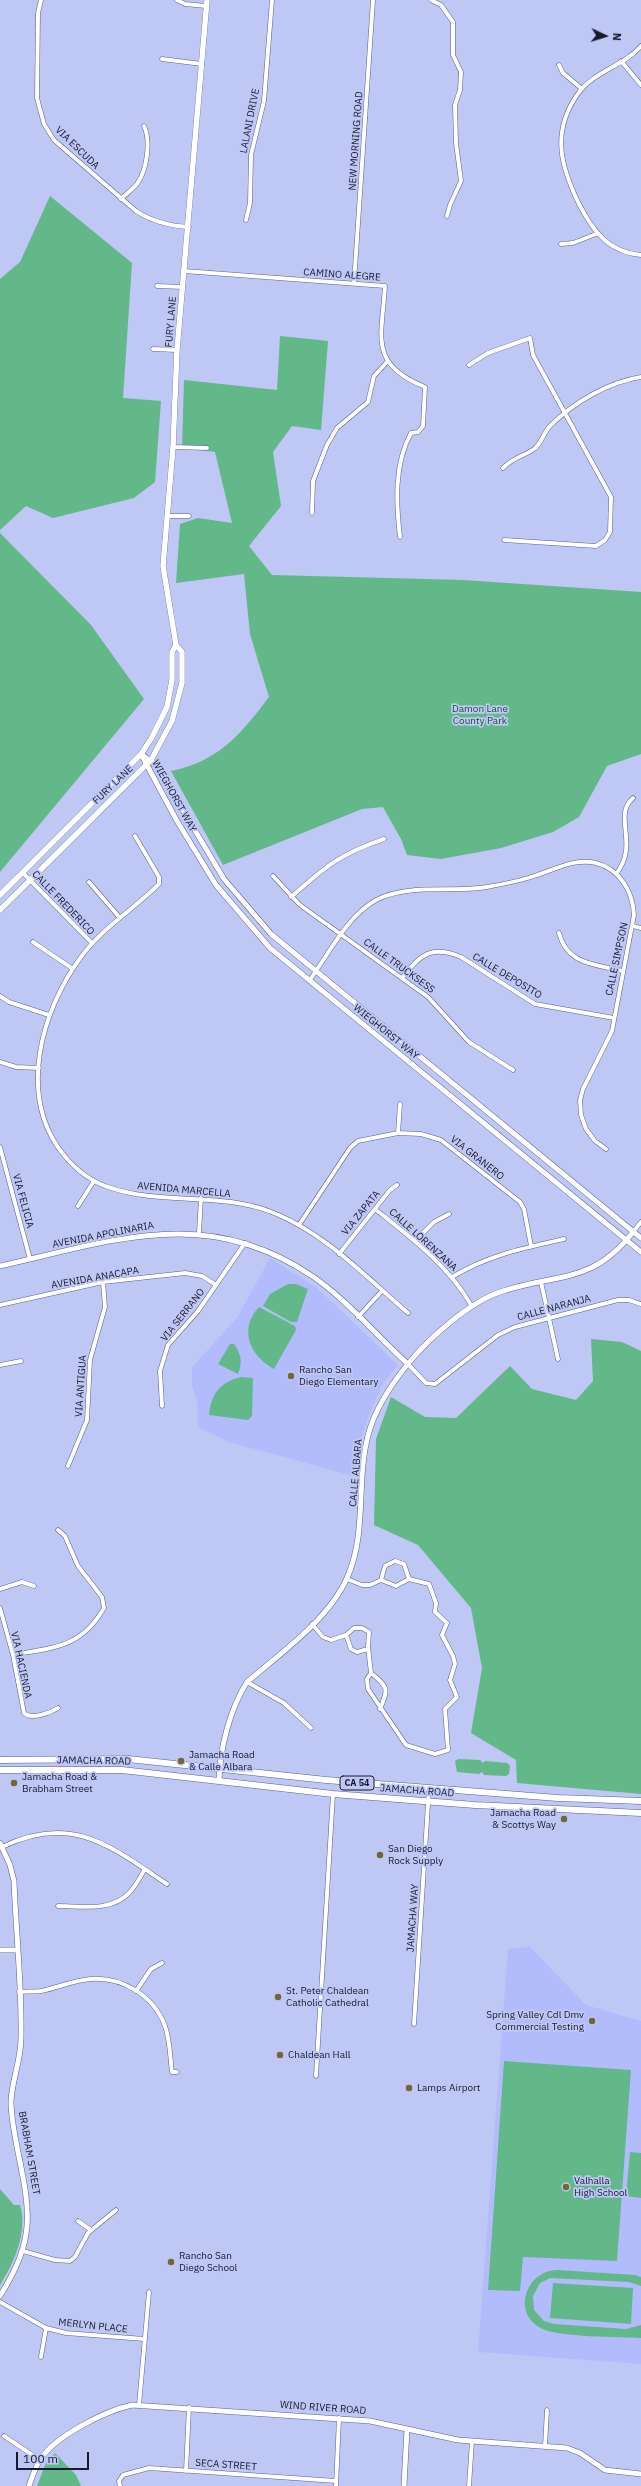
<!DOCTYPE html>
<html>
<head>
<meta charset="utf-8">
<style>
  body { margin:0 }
  #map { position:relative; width:641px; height:2486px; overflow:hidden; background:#bfc7f5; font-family:"IBM Plex Sans",sans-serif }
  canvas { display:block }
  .north { position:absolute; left:585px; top:16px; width:40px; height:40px; -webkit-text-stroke:3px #bfc7f5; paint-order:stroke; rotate:94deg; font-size:11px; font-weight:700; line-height:16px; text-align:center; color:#17192e }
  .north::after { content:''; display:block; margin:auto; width:14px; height:18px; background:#17192e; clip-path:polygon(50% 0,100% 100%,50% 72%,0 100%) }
  .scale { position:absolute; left:16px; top:2452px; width:73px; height:18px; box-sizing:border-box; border:2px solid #17192e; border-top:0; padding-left:5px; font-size:12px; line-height:14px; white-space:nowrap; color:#17192e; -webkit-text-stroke:3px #bfc7f5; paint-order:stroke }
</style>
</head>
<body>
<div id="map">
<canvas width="641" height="2486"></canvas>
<div class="north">N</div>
<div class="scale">100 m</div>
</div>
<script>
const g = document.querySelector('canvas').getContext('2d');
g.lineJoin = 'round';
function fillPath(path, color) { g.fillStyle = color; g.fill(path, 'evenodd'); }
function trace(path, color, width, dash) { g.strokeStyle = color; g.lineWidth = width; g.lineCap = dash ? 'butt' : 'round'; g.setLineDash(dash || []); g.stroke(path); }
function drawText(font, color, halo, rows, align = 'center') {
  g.font = font + ' "IBM Plex Sans",sans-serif'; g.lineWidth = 3.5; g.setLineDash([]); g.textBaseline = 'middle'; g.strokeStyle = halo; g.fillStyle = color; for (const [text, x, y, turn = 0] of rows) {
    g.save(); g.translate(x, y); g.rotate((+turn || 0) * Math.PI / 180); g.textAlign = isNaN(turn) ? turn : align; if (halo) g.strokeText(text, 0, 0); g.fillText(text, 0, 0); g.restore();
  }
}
const built = new Path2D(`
  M270 1258 316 1287 398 1365 382 1385 368 1417 360 1443 357 1477 229 1442 198 1427 197 1401 192 1385V1367L237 1318Z
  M530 1947 586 2005 641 2021V2364L478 2352 508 1949Z`);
const green = new Path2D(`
  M50 196 132 263 123 398 161 401 155 482 134 498 53 518 26 506 0 530V279L20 262Z
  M280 336 328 341 321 430 292 426 273 452 281 506 249 546 272 575 463 580 641 592V754L607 766 579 817 553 832 501 848 441 859 407 855 401 839 383 807 362 809 223 865 171 771C219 761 241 734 269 697L250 634 244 574 176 583 180 524 198 518 232 523 215 452 182 448 184 380 277 390Z
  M0 533 91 625 144 699 0 872Z
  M288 1284H296L308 1289 297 1322H291L263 1306 270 1294Z
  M259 1307 295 1326 296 1330 274 1369C250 1356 238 1329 259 1307Z
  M591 1339 622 1342 641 1351V1794L517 1783 516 1760 471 1733 482 1668 471 1608 418 1545 374 1525 376 1439 391 1397 425 1417 456 1418 510 1366 532 1389 576 1400 593 1381Z
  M230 1344H234C241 1354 243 1362 238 1374L218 1364Z
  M241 1377 253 1378 252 1416 248 1420 209 1415C211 1394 220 1382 241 1377Z
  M458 1759 480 1760 483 1763 485 1761 507 1763 510 1766 509 1774 506 1776 484 1775 482 1772 479 1774 457 1772 455 1761Z
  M504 2061 631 2070 617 2261 523 2257 520 2291 488 2290Z
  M630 2152 641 2153V2198L626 2196Z
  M0 2189 14 2205H20C28 2232 14 2263 0 2285Z
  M558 2270 635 2275 641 2277V2286L629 2282 550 2278 540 2283 533 2296 534 2310 544 2321 554 2324 626 2329 641 2325V2338C619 2337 560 2337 543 2329 511 2315 525 2270 558 2270Z
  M553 2283 633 2288 631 2324 550 2318Z
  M55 2453 76 2475 81 2486H37L45 2465Z`);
const minor = new Path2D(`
  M41 0 38 13 37 98 44 124 54 140 136 211C153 222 169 226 189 227
  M177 0 185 4 206 6
  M431 0 441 5 453 22V55L461 72 460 90 455 105 456 143 461 181 450 205 447 216
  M641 46C623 67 593 71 577 95 551 133 561 167 579 204 593 231 608 252 641 255
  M162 59 202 64
  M621 61 641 85
  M559 65 563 73 582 89
  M121 199C126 194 133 189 137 184 147 170 151 141 144 126
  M246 220 250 203 251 155 264 101 272 0
  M561 244 573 243 596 234
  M184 271 385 286C382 337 368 364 425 387L423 426 418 432 411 433C394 464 396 503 400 537
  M354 283 373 0
  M157 286 183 287
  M153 349 177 350
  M469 365 488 353 530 338 533 355 611 497 610 532 605 540 596 546 504 540
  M173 447 207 448
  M503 468C515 456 523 457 534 449 541 444 544 432 550 426 573 403 608 382 641 377
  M312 513 313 481 327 445 337 428 368 402 374 376 387 362
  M168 516H189
  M135 836 159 877V884C134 909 102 928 81 957 41 1011 17 1096 63 1154 75 1169 90 1181 108 1187 162 1206 220 1191 274 1213 326 1234 366 1277 408 1313
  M23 873 92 943
  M616 874C640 844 612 816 633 798
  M273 876 300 905 428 997 469 1042 513 1070
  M89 882 120 918
  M291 897C326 866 340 854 384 839
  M633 926 641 928
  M559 933C567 965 595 964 622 971
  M33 942 73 969
  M403 977C420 954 432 945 461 957L535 1004 614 1018
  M309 981C329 954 346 917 376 900 408 883 452 893 487 887 504 884 521 881 537 875 556 869 575 858 596 863 620 869 633 892 634 915L612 1031 583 1089 580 1100 581 1115 586 1129 595 1141 606 1149
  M0 996 9 1002 49 1015
  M0 1062 16 1067 39 1068
  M398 1133 400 1104
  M0 1147 30 1259
  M78 1206 94 1181
  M375 1209C410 1237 448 1265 471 1305
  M299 1225 350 1148 358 1141 398 1133 421 1134 441 1140 520 1202 524 1209 531 1246
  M633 1232 641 1222
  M199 1233 201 1198
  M415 1241 434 1222 449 1214
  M339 1254 390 1190 397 1185
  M452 1277C488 1255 524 1248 564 1239
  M541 1282 558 1359
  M0 1305 103 1282 185 1273 202 1276 216 1285
  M358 1317 382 1291
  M408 1364 426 1383 435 1384 498 1335 515 1327 618 1300H629L641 1304
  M0 1365 21 1361
  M162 1406 160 1371 168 1345 198 1311 245 1243
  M68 1466 87 1420 90 1360 105 1307 103 1282
  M381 1580 385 1566 395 1561 404 1564 409 1579
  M0 1589 22 1582 34 1586
  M0 1608 13 1655 24 1713C31 1720 50 1713 58 1708
  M312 1624 323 1637 331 1640 346 1635 354 1628H362L369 1632 368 1647 371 1673 367 1679 368 1689 406 1745 435 1754 448 1750 445 1709 457 1697 450 1680 455 1664 453 1656 442 1635 447 1623 435 1612 436 1603 429 1584 409 1579 396 1586 381 1580 370 1585H362L347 1579
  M346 1635 351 1649 357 1652 368 1649
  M13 1655C54 1647 81 1648 104 1608L102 1597 78 1566 65 1536 58 1530
  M371 1673C388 1687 389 1688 380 1709
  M247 1682 284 1703 311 1728
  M2 1847C72 1813 110 1846 167 1884
  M58 1906C81 1906 111 1912 129 1893 136 1886 140 1877 145 1869
  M136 1991 151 1969 162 1963
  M19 1992C26 1991 34 1992 41 1991 57 1988 74 1980 91 1979 123 1977 154 1996 165 2026 170 2040 170 2057 172 2072H177
  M414 2024 429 1788
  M316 2076 333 1794
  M78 2221 91 2230
  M23 2251 55 2260 70 2261 75 2257 88 2233 116 2210
  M0 2302 46 2328 66 2333 144 2339
  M41 2357 46 2328
  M139 2405 149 2292
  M4 2436 40 2460
  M545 2446 547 2410
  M186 2471 189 2407
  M120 2486 119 2481 123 2475 149 2468 336 2481
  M336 2486 339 2418
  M469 2486 472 2441`);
const tertiary = new Path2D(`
  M141 754 177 821 216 885 270 948 641 1252
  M141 754 156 765 224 879 271 934 641 1238
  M0 1266C113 1241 206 1204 312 1276 345 1298 377 1336 408 1364
  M219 1780C220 1748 230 1709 247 1682 281 1653 329 1619 347 1578 368 1531 355 1480 369 1432 376 1407 391 1385 407 1365 428 1339 470 1301 503 1291 559 1273 593 1284 633 1232
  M0 1843 10 1865 14 1881C16 1933 22 1986 21 2038 21 2060 12 2080 11 2101 11 2118 15 2136 18 2152 31 2215 35 2239 0 2296
  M0 1950H17
  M29 2486C32 2477 35 2468 40 2460 55 2436 105 2411 132 2405L370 2421 458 2440 567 2448 580 2453 605 2470 641 2474
  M404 2486 407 2429`);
const secondary = new Path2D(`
  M0 895 141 754 151 739 167 707 172 680V652L176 645
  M0 910 151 760 172 721 182 683V652L176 645 163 566 173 447 177 350 207 0`);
const primary = new Path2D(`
  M0 1760 128 1759 326 1780 558 1798 641 1801
  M0 1770H122L333 1794 475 1805 641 1813`);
const markers = [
  [291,1376,4,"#716734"],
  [181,1761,4,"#716734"],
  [14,1783,4,"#716734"],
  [564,1819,4,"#716734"],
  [380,1855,4,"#716734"],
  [278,1997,4,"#716734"],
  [592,2021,4,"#716734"],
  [280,2055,4,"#716734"],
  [409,2088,4,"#716734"],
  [566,2187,4,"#716734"],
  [171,2262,4,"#716734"]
];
const shields = [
  [357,1783,34]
];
const shieldNames = [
  ["CA 54",357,1783]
];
const streetNames = [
  ["LALANI DRIVE",250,121,-79],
  ["NEW MORNING ROAD",356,141,-86],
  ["VIA ESCUDA",77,148,44],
  ["CAMINO ALEGRE",342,275,4],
  ["FURY LANE",171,322,-85],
  ["FURY LANE",113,785,-44],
  ["WIEGHORST WAY",174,796,61],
  ["CALLE FREDERICO",63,903,46],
  ["CALLE SIMPSON",617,959,-78],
  ["CALLE TRUCKSESS",399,966,36],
  ["CALLE DEPOSITO",507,976,31],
  ["WIEGHORST WAY",386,1032,39],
  ["VIA GRANERO",477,1158,38],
  ["AVENIDA MARCELLA",184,1190,5],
  ["VIA FELICIA",23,1201,75],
  ["VIA ZAPATA",361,1213,-51],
  ["AVENIDA APOLINARIA",103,1235,-11],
  ["CALLE LORENZANA",423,1240,42],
  ["AVENIDA ANACAPA",95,1278,-10],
  ["CALLE NARANJA",554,1308,-15],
  ["VIA SERRANO",183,1315,-52],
  ["VIA ANTIGUA",81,1386,-86],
  ["CALLE ALBARA",356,1473,-85],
  ["VIA HACIENDA",21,1665,78],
  ["JAMACHA ROAD",94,1761,1],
  ["JAMACHA ROAD",417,1791,4],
  ["JAMACHA WAY",413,1918,-86],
  ["BRABHAM STREET",29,2153,80],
  ["MERLYN PLACE",93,2326,6],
  ["WIND RIVER ROAD",323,2408,4],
  ["SECA STREET",226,2465,4]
];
const parkNames = [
  ["Damon Lane",480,709],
  ["County Park",480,721]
];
const poiNames = [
  ["Rancho San",299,1370],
  ["Diego Elementary",299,1382],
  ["Jamacha Road",189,1755],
  ["& Calle Albara",189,1767],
  ["Jamacha Road &",22,1777],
  ["Brabham Street",22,1789],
  ["Jamacha Road",556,1813,"right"],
  ["& Scottys Way",556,1825,"right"],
  ["San Diego",388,1849],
  ["Rock Supply",388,1861],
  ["St. Peter Chaldean",286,1991],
  ["Catholic Cathedral",286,2003],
  ["Spring Valley Cdl Dmv",584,2015,"right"],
  ["Commercial Testing",584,2027,"right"],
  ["Chaldean Hall",288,2055],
  ["Lamps Airport",417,2088],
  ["Valhalla",574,2181],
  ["High School",574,2193],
  ["Rancho San",179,2256],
  ["Diego School",179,2268]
];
fillPath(built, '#b2bcfc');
fillPath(green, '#62b889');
trace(minor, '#595f92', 5);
trace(tertiary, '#595f92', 6);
trace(secondary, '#595f92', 6);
trace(primary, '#595f92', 7);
trace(minor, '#fff', 4);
trace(tertiary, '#fff', 5);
trace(secondary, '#fff', 5.5);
trace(primary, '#fff', 6);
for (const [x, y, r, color] of markers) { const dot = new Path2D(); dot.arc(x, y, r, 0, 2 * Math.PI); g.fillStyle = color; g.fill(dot); trace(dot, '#bfc7f5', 1.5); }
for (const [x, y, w] of shields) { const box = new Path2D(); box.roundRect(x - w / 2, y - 7, w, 14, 3); g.fillStyle = '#bfc7f5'; g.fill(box); trace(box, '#17192e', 1); }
drawText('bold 9px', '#17192e', null, shieldNames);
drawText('10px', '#17192e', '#bfc7f5', streetNames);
drawText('10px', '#184f33', '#bfc7f5', parkNames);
drawText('10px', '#17192e', '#bfc7f5', poiNames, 'left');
</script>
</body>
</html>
